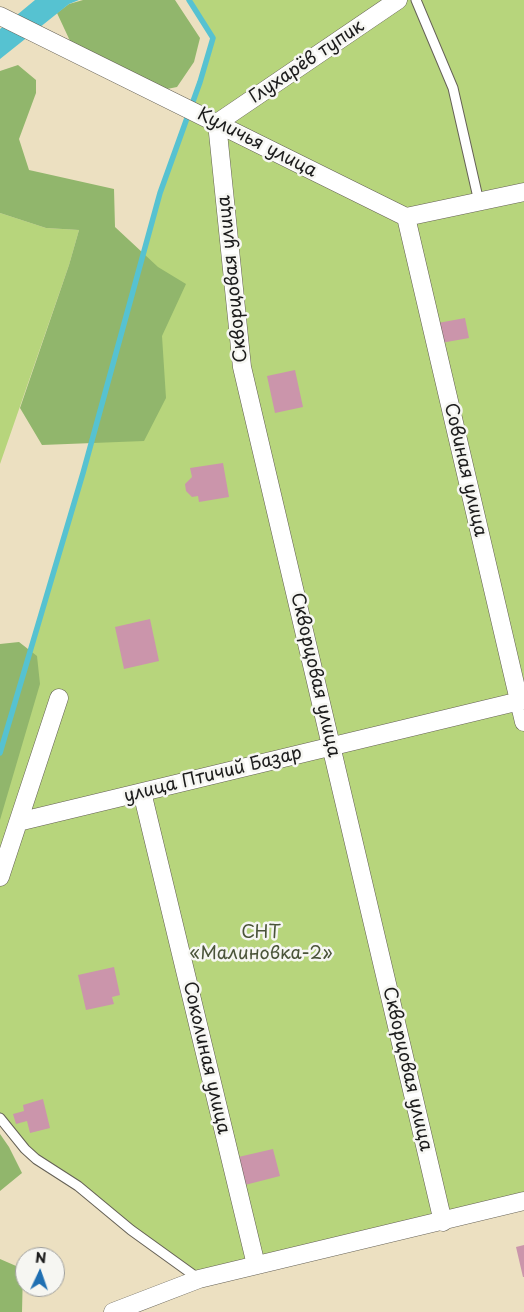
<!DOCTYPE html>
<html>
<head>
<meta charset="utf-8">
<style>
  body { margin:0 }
  #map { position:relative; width:524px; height:1312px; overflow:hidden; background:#ece0c1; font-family:"Playpen Sans",sans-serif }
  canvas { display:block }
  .north { position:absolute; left:15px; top:1247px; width:50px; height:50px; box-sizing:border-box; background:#f6f6f2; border:1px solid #9f9f9c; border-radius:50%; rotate:3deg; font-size:14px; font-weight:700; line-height:20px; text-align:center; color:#1c1c1c }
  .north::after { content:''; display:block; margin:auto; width:18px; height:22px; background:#1f6fb2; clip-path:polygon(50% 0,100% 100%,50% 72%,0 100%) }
</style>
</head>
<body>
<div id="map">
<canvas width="524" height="1312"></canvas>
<div class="north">N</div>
</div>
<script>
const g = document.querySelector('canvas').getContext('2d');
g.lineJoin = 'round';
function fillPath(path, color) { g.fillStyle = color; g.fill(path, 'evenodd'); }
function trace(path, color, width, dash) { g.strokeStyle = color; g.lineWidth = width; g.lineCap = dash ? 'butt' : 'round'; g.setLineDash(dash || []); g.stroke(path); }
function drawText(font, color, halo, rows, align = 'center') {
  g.font = font + ' "Playpen Sans",sans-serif'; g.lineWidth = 5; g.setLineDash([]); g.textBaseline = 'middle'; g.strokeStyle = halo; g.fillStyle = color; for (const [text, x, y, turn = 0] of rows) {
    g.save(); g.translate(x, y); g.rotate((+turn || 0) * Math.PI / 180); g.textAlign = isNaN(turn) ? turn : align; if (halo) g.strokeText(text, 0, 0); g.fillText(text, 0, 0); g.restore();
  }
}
const green = new Path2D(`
  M189 0H524V1201L199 1279 36 1159 0 1118V753L83 473 160 193 200 82 213 38Z
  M0 213 46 228 79 230 69 265 0 464Z`);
const forest = new Path2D(`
  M83 0H175L200 38 194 62 177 87 167 89 71 43 57 13 69 4Z
  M18 65 36 80V93L19 139 29 170 114 189 115 227 158 267 186 284 162 336 166 398 144 441 42 445 20 408 69 265 79 230 46 228 0 213V71Z
  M19 642 37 656 40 684 0 820V644Z
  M0 1134 9 1147 22 1173 0 1191Z
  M0 1259 23 1269 22 1312H0Z`);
const water = new Path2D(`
  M35 0H79L69 4 0 59V29Z`);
const stream = new Path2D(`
  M0 753 83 473 160 193 200 82 213 38 189 0`);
const building = new Path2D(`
  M465 318 469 338 441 343 438 323Z
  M295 370 303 407 275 413 267 376Z
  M223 463 229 497 199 502 198 496 192 497 186 491 185 484 192 477 190 468Z
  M150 619 159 661 124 669 115 627Z
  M114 967 120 995 112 997 114 1004 86 1010 78 975Z
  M43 1099 50 1128 30 1133 27 1121 16 1124 13 1114 24 1111 23 1105Z
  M273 1149 280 1176 241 1186 234 1158Z
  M524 1245V1277H523L516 1247Z`);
const lane = new Path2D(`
  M416 0 453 88 479 202
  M0 1118 25 1149 36 1159 78 1186 131 1230 199 1279`);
const street = new Path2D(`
  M0 16 406 217 524 192
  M217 123 242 367 443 1222
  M217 123 398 0
  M406 217 524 722
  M142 792 256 1265
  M18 822 524 700
  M0 877 59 698
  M113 1312 199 1279 524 1201`);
const streetNames = [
  ["Глухарёв тупик",307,62,-34],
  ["Куличья улица",257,143,27],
  ["Скворцовая улица",233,279,-96],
  ["Совиная улица",465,470,77],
  ["Скворцовая улица",315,675,77],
  ["улица Птичий Базар",213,775,-14],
  ["Соколиная улица",206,1058,77],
  ["Скворцовая улица",407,1069,77]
];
const parkNames = [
  ["СНТ",261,933],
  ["«Малиновка-2»",261,954]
];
fillPath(green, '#b7d57c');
fillPath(forest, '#91b66c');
fillPath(water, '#56c2d1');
trace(stream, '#56c2d1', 5.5);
fillPath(building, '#cb95ab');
trace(lane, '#656156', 11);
trace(street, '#656156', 19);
trace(lane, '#fff', 9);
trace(street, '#fff', 18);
drawText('18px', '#1c1c1c', '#f6f6f2', streetNames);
drawText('18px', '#4a5439', '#f6f6f2', parkNames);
</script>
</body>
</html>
